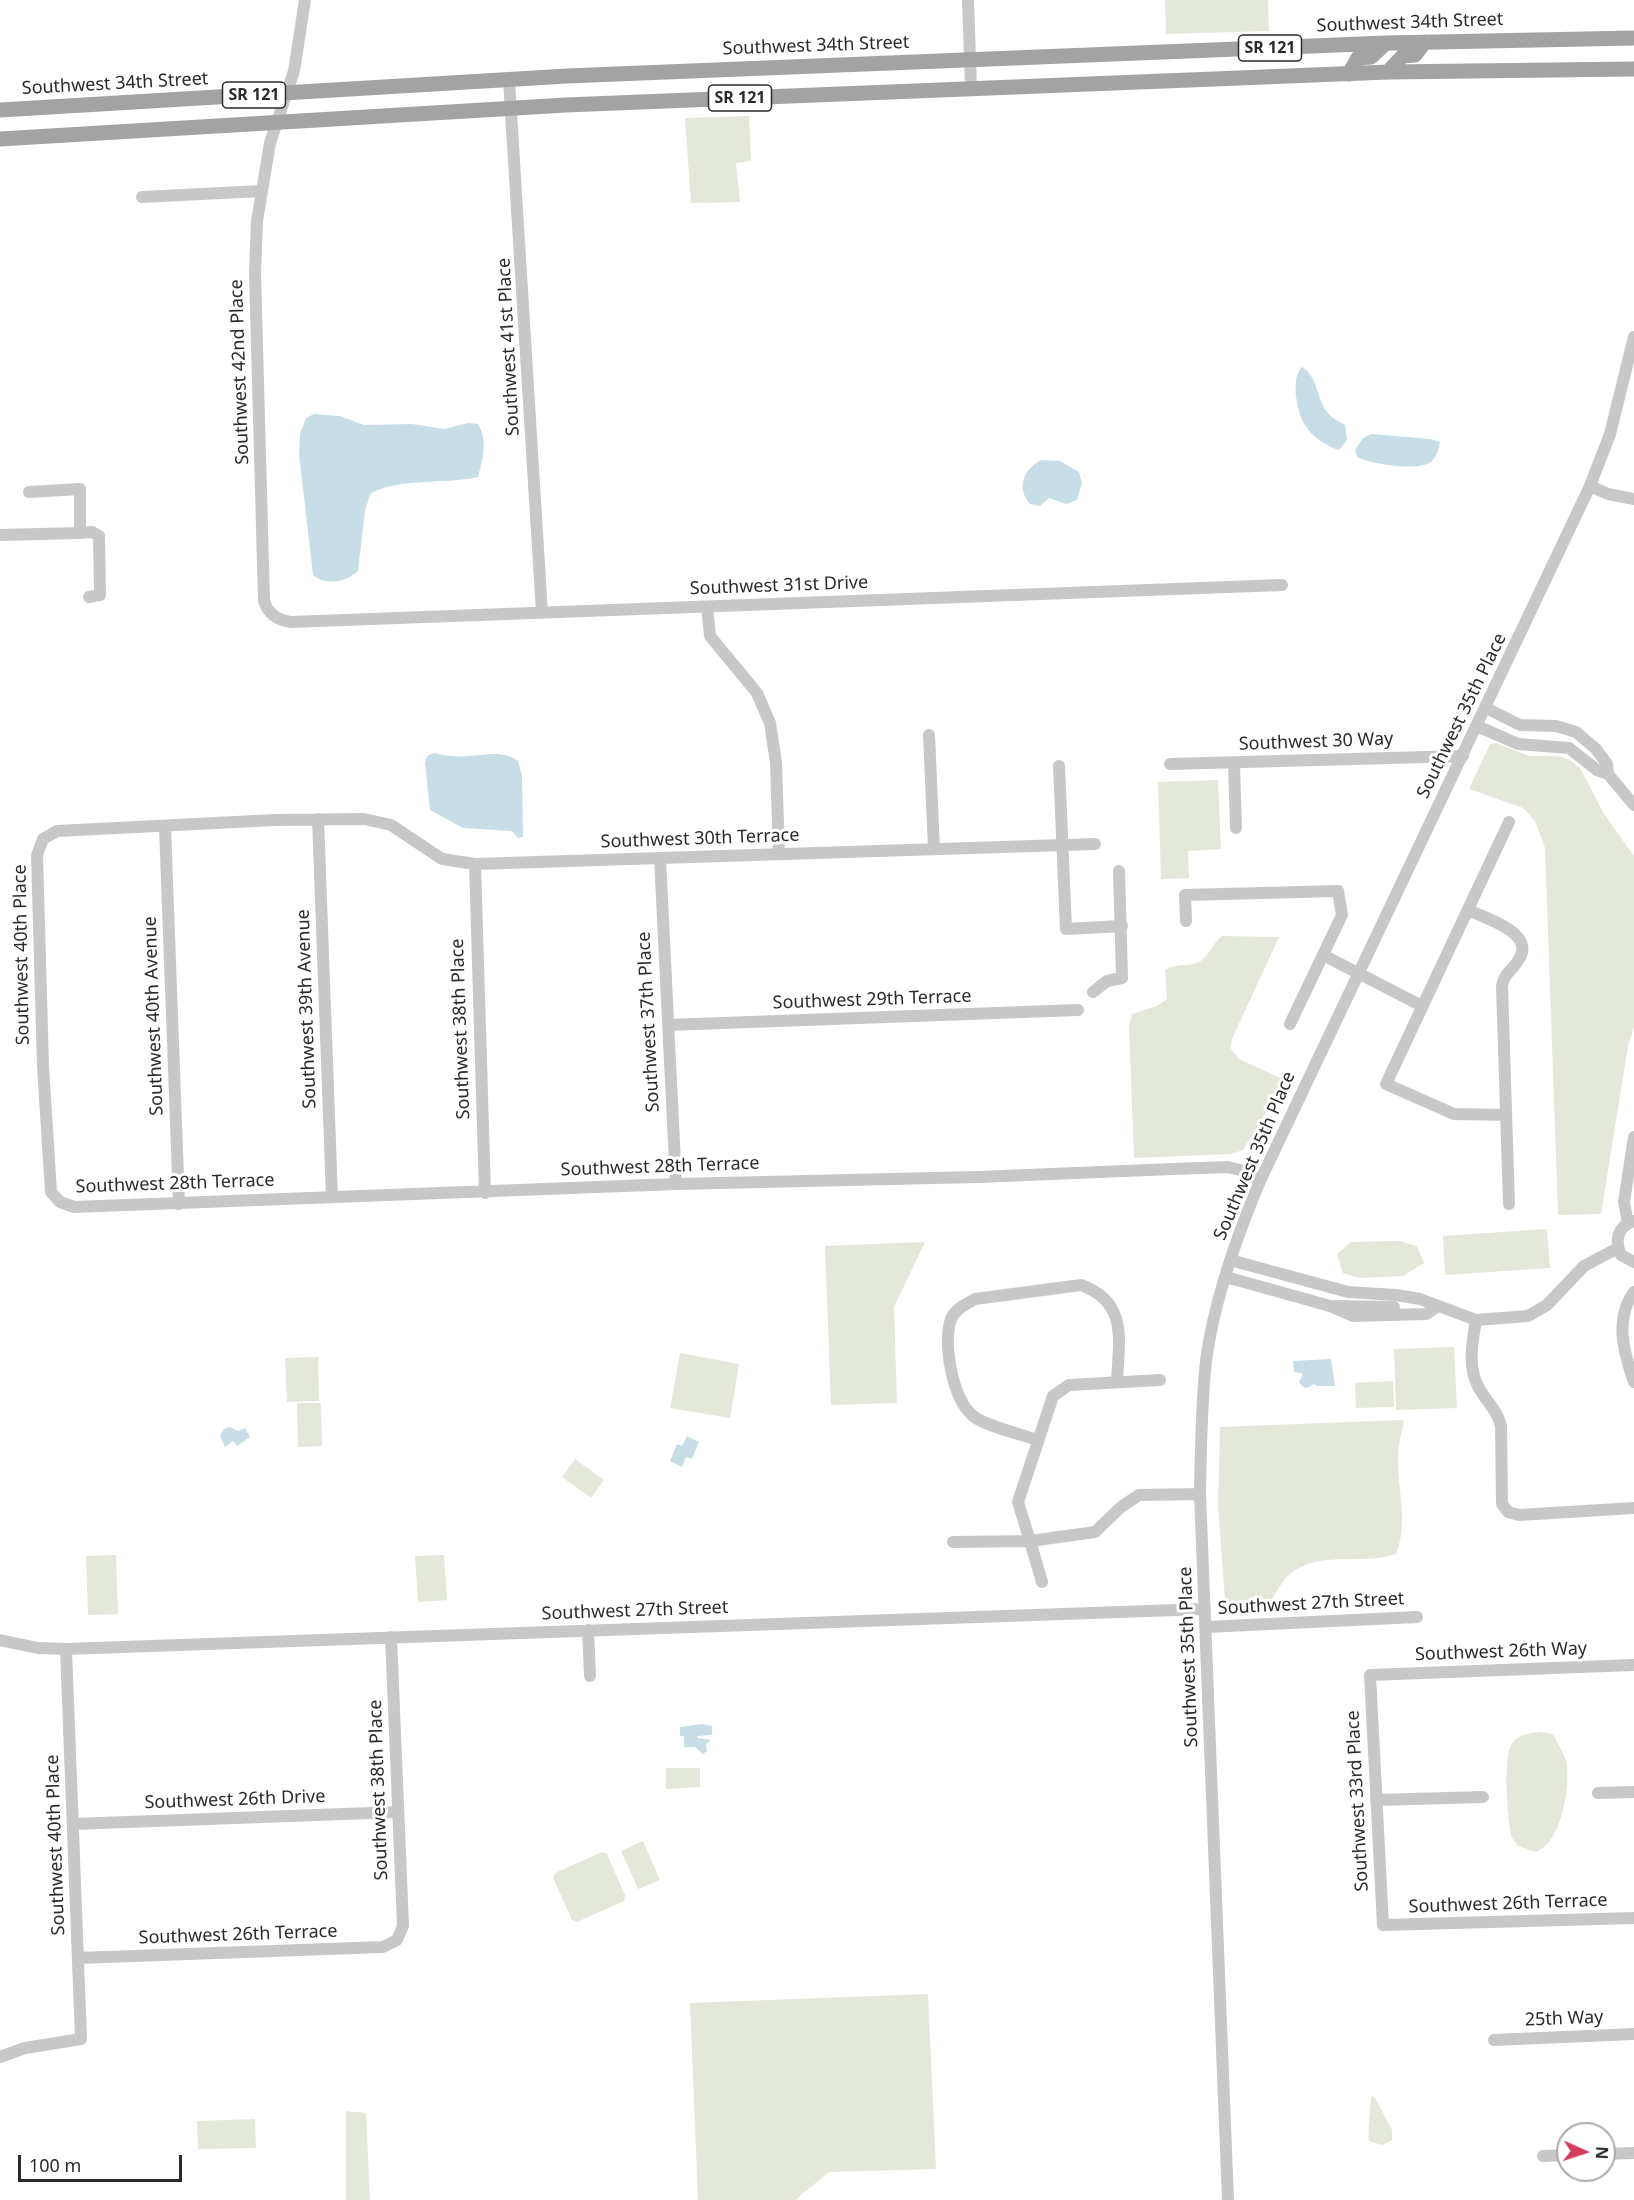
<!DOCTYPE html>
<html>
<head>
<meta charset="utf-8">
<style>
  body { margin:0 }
  #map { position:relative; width:1634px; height:2200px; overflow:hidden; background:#fff; font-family:"Noto Sans",sans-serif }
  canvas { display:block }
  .north { position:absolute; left:1556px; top:2122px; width:60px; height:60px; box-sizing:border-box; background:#fff; border:2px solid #aaa; border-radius:50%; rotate:93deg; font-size:16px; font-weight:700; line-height:24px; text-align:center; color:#2b2b2b }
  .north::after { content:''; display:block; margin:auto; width:21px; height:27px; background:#d33d5b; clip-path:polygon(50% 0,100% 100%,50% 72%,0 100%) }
  .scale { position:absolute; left:18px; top:2155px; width:164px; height:27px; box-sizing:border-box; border:3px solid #2b2b2b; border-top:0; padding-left:8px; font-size:18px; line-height:21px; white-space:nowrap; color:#2b2b2b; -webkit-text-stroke:4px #fff; paint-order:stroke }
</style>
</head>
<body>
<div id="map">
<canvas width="1634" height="2200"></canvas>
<div class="north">N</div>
<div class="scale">100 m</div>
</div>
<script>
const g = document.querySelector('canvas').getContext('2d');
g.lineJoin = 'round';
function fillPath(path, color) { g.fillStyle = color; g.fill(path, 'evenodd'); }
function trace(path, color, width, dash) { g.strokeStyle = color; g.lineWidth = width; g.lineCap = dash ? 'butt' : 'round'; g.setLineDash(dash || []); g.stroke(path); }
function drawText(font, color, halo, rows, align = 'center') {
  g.font = font + ' "Noto Sans",sans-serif'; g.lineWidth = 6; g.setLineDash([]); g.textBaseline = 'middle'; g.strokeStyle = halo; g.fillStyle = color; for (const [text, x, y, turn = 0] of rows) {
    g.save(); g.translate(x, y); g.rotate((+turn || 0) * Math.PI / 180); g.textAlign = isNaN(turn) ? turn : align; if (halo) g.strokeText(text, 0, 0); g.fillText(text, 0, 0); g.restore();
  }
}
const green = new Path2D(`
  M1165 0H1268L1269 31 1166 34Z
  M749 116 751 161 736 163 740 202 691 203 685 118Z
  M1496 743 1529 756H1558L1570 760 1580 768 1604 814 1634 856V1027L1628 1046 1601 1214 1558 1215 1545 848 1535 821 1523 808 1469 789 1490 744Z
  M1218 780 1221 849 1188 851 1189 878 1161 879 1158 782Z
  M1222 936 1279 937 1232 1039 1231 1049 1239 1059 1285 1080 1243 1150 1231 1154 1134 1158 1129 1026 1132 1014 1157 1006 1167 999 1165 970C1176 963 1188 967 1199 962 1210 956 1212 943 1222 936Z
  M1547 1229 1550 1268 1445 1275 1443 1236Z
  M1399 1241 1417 1246 1424 1263 1403 1276 1360 1278 1343 1273 1337 1254 1351 1242Z
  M925 1242 894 1307 897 1403 831 1405 825 1246Z
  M1454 1347 1457 1408 1396 1410 1394 1349Z
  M680 1353 739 1364 730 1418 670 1408Z
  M318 1357 319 1401 287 1402 285 1358Z
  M1393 1381 1394 1407 1356 1408 1355 1383Z
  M297 1403H321L322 1446 298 1447Z
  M1404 1420C1402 1432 1398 1445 1398 1457 1397 1490 1409 1522 1396 1554 1359 1567 1309 1546 1282 1583 1276 1591 1271 1602 1265 1611L1226 1613 1218 1507 1220 1427Z
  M575 1459 604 1480 591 1498 562 1477Z
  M116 1555 118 1614 88 1615 86 1556Z
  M444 1555 447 1600 418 1602 415 1556Z
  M1540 1732 1553 1734C1557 1742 1563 1752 1566 1760 1571 1784 1562 1845 1535 1852L1518 1846 1512 1838C1508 1821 1501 1753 1514 1741 1520 1734 1531 1733 1540 1732Z
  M666 1768H700V1787L666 1789Z
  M643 1841 660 1880 638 1889 621 1851Z
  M602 1852 607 1854 625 1895 624 1901 577 1922 572 1920 553 1878 555 1873Z
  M928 1994 936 2169 829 2172 795 2200H698L690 2003Z
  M1374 2096 1392 2130V2140L1382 2145 1369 2141C1367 2128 1371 2111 1371 2097Z
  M346 2111 366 2113 370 2200H346Z
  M255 2119 256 2148 198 2149 197 2121Z`);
const water = new Path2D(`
  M1302 367C1319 377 1316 401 1329 414 1333 419 1340 422 1345 425L1347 440 1339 450C1326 446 1312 437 1305 425 1297 413 1290 378 1302 367Z
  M314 414 340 416 364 425 412 424 444 429 468 423 478 424C488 441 483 459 478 477 442 485 404 477 371 493L365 510 358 571C346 582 326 586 313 575L299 454 300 434 306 418Z
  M1371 434 1431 439 1440 442C1439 448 1437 455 1433 460 1422 473 1371 464 1357 457L1355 450 1363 438Z
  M1041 460 1060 461 1079 472 1082 483 1077 500 1066 504 1049 498 1040 506 1030 504C1016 488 1023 470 1041 460Z
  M434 753C440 754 446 756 453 756 475 759 498 747 518 761L522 776 523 837 518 838 512 831 463 828 430 810 425 763 427 756Z
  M1331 1359 1335 1386H1317L1314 1384 1307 1388 1303 1387 1299 1382 1303 1374 1294 1372 1293 1361Z
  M230 1427 238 1431 245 1428 250 1437 237 1446 233 1441 225 1447 220 1436 224 1429Z
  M687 1436 699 1442 692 1459 686 1457 682 1467 670 1461 677 1444 682 1446Z
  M702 1724 712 1726V1735L697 1736 698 1738 711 1740 706 1744 707 1751 703 1754 695 1747H684V1736H680V1727Z`);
const minor = new Path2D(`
  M305 0 294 71 270 143 257 221 255 272 264 601C268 614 278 620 291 622L1282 585
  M968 0 971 88
  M509 80 542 613
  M142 197 261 191
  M1590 486 1608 494 1634 499
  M80 533 92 532 99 536 100 595 89 597
  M0 535 80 533V489L29 492
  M707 607 710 636 757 693 770 723 776 763 779 854
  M1486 708 1520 725 1556 726 1576 732 1596 749 1607 764 1608 774 1634 805
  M1477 726 1518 744 1569 748 1597 770 1608 774
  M929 735 934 849
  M1234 763 1236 828
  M1170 764 1463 756
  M1059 766 1066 929 1122 926
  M318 819 332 1197
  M165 827 179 1204
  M1095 844 475 864 442 859 391 825 364 819 275 820 57 831 43 839 37 855 43 1066 51 1192 60 1202 74 1207 676 1184 978 1177 1173 1169 1228 1167 1244 1171 1260 1181
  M660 858 676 1184
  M475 864 485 1193
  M1468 910C1485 918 1536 933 1519 959 1513 970 1504 973 1502 986L1509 1204
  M1186 921 1185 895 1338 891 1342 915 1290 1024
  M1323 955 1422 1006
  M1093 992 1107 981 1122 978 1119 871
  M668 1025 1078 1010
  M1506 1115 1454 1114 1386 1084 1509 822
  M1634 1221C1618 1226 1614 1240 1621 1255L1634 1262
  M1628 1223 1624 1202 1634 1137
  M1230 1260 1348 1292 1396 1295 1420 1299 1476 1320 1528 1316 1547 1305 1584 1266 1618 1248
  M1226 1277 1330 1306 1353 1316 1426 1314 1437 1307
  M1634 1292C1614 1319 1624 1353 1634 1382
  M1334 1306 1394 1307
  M1476 1320C1472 1343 1467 1369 1480 1390 1488 1403 1497 1410 1501 1426L1502 1504 1508 1512 1519 1515 1634 1508
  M1160 1380 1069 1385 1053 1396 1018 1502 1030 1541 1095 1532 1121 1507 1139 1495 1200 1494
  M1037 1440C1021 1434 984 1426 972 1415 952 1397 943 1344 951 1319 955 1309 966 1304 975 1299L1081 1285C1128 1302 1119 1340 1117 1381
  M953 1542 1030 1541 1042 1582
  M1206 1627 1417 1617
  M588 1630 590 1676
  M0 1640 38 1648 66 1649 1205 1609
  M1634 1665 1370 1675 1383 1925 1634 1918
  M1598 1793 1634 1792
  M1376 1800 1483 1797
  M73 1824 398 1812
  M78 1958 383 1947 397 1940 403 1926 391 1637
  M1494 2040 1634 2034
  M0 2057 25 2048 81 2039 66 1649
  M1604 2154 1634 2153
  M1543 2156 1568 2155
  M1228 2200 1200 1494C1201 1450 1201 1406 1206 1361 1214 1300 1236 1238 1260 1181L1590 486 1610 434 1634 337`);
const major = new Path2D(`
  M1388 72 1403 56 1415 55 1425 42
  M1349 74 1358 58 1371 57 1386 43
  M0 110 567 76 1386 43 1634 38
  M0 139 566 105 1388 72 1634 69`);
const shields = [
  [1270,48,63],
  [254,95,63],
  [740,98,63]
];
const shieldNames = [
  ["SR 121",1270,48],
  ["SR 121",254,95],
  ["SR 121",740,98]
];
const streetNames = [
  ["Southwest 34th Street",1410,23,-2],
  ["Southwest 34th Street",816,46,-2],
  ["Southwest 34th Street",115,84,-3],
  ["Southwest 41st Place",509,347,-93],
  ["Southwest 42nd Place",240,372,-92],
  ["Southwest 31st Drive",779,586,-2],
  ["Southwest 35th Place",1462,716,-64],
  ["Southwest 30 Way",1316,742,-2],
  ["Southwest 30th Terrace",700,839,-2],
  ["Southwest 40th Place",22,955,-91],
  ["Southwest 29th Terrace",872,1000,-2],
  ["Southwest 39th Avenue",307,1009,-92],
  ["Southwest 40th Avenue",154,1016,-92],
  ["Southwest 37th Place",649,1022,-93],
  ["Southwest 38th Place",461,1029,-92],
  ["Southwest 35th Place",1255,1156,-67],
  ["Southwest 28th Terrace",660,1167,-2],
  ["Southwest 28th Terrace",175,1184,-2],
  ["Southwest 27th Street",1311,1604,-3],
  ["Southwest 27th Street",635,1611,-2],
  ["Southwest 26th Way",1501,1652,-2],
  ["Southwest 35th Place",1189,1657,-92],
  ["Southwest 38th Place",379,1790,-92],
  ["Southwest 26th Drive",235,1800,-2],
  ["Southwest 33rd Place",1358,1801,-93],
  ["Southwest 40th Place",56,1845,-92],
  ["Southwest 26th Terrace",1508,1904,-2],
  ["Southwest 26th Terrace",238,1935,-2],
  ["25th Way",1564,2019,-2]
];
fillPath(green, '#e3e8da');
fillPath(water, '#c7dee7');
trace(minor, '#c8c8c8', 12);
trace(major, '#a3a3a3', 15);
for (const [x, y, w] of shields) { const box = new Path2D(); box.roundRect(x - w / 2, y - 13, w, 26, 4.5); g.fillStyle = '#fff'; g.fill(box); trace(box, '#2b2b2b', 1.5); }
drawText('bold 16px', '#2b2b2b', null, shieldNames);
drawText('18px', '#2b2b2b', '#fff', streetNames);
</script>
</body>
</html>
